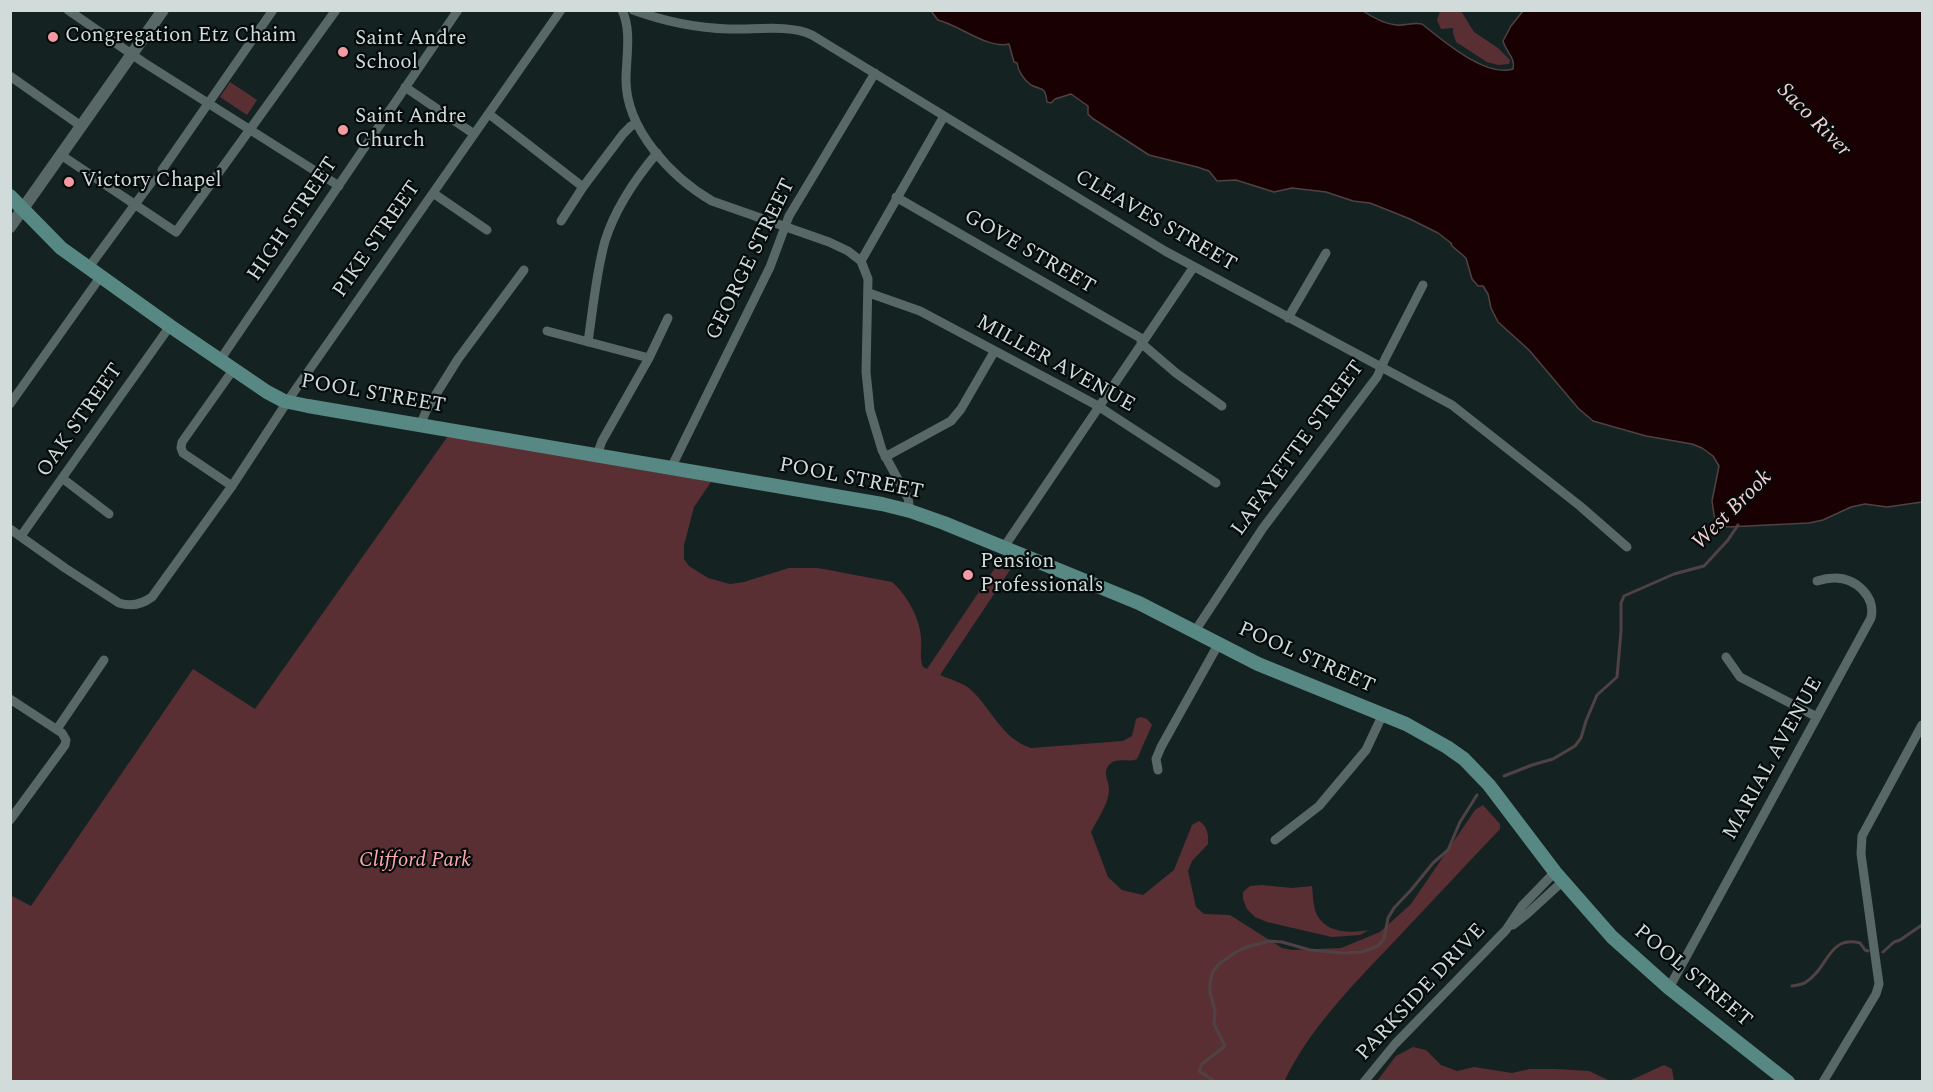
<!DOCTYPE html>
<html>
<head>
<meta charset="utf-8">
<style>
  body { margin:0 }
  #map { position:relative; width:1933px; height:1092px; overflow:hidden; background:#142322; font-family:Spectral,serif }
  canvas { display:block }
  .frame { position:absolute; inset:0; border:12px solid #d1dbda; pointer-events:none }
</style>
</head>
<body>
<div id="map">
<canvas width="1933" height="1092"></canvas>
<div class="frame"></div>
</div>
<script>
const g = document.querySelector('canvas').getContext('2d');
g.lineJoin = 'round';
function fillPath(path, color) { g.fillStyle = color; g.fill(path, 'evenodd'); }
function trace(path, color, width, dash) { g.strokeStyle = color; g.lineWidth = width; g.lineCap = dash ? 'butt' : 'round'; g.setLineDash(dash || []); g.stroke(path); }
function drawText(font, color, halo, rows, align = 'center') {
  g.font = font + ' Spectral,serif'; g.lineWidth = 4.5; g.setLineDash([]); g.textBaseline = 'middle'; g.strokeStyle = halo; g.fillStyle = color; for (const [text, x, y, turn = 0] of rows) {
    g.save(); g.translate(x, y); g.rotate((+turn || 0) * Math.PI / 180); g.textAlign = isNaN(turn) ? turn : align; if (halo) g.strokeText(text, 0, 0); g.fillText(text, 0, 0); g.restore();
  }
}
const green = new Path2D(`
  M1440 11H1461L1474 32 1498 48 1510 60 1509 64 1498 65 1487 62 1456 42 1453 33V28L1441 29 1437 20Z
  M230 82 257 100 247 115 220 97Z
  M448 436 711 482 694 507 684 545V559L689 566 708 578 730 584 744 582 789 568H818L892 582C907 595 920 618 921 638 922 648 919 658 923 667L927 669 1003 556 1016 561 940 675C949 679 963 683 970 689 992 709 1001 738 1031 748L1123 741 1132 736 1136 719 1141 717 1147 719 1152 725 1137 759C1129 763 1117 757 1110 764 1101 772 1110 782 1109 791 1108 805 1097 820 1091 832L1108 877 1122 890 1143 895 1174 870 1192 825 1199 821C1207 826 1209 834 1208 844L1192 861 1188 871 1196 907 1204 914 1230 915 1282 948 1292 950 1341 948 1380 932 1411 904 1475 810 1483 805 1500 824V829C1462 869 1425 909 1387 949 1349 989 1308 1031 1284 1082L11 1081 10 895 31 906 193 669 255 709Z
  M1262 885 1292 888 1312 886C1313 895 1313 907 1317 915 1327 934 1351 933 1369 930L1360 935 1332 937 1267 922 1255 917 1247 909 1243 899V892L1250 886Z
  M1413 1047 1426 1050 1441 1065 1457 1071 1474 1067 1512 1073 1530 1069H1555L1589 1071 1608 1080 1629 1081 1664 1065 1672 1069 1674 1081H1377L1396 1056Z`);
const water = new Path2D(`
  M931 11H1363C1372 17 1384 24 1396 25 1405 26 1413 22 1422 24 1442 40 1486 78 1513 69 1516 58 1506 52 1503 41L1511 26 1523 11H1922V502L1887 507 1865 504 1851 507 1823 520 1809 523 1727 527 1715 521 1712 501 1719 466 1713 456 1702 448 1692 444 1646 436 1593 421 1578 408 1529 350 1498 322 1491 308 1488 294 1483 286H1478L1472 279 1466 258 1452 246 1451 243 1438 233 1410 219 1370 203 1353 201 1326 192 1292 188 1274 192 1236 180 1217 181 1209 171 1197 167 1149 155 1092 118 1088 114V106L1071 94 1055 99 1051 103 1047 102C1045 85 1042 91 1031 85 1024 80 1018 71 1017 63L1014 62 1009 44C987 49 959 25 938 20Z`);
const stream = new Path2D(`
  M1504 776 1532 765 1553 759 1575 746 1581 738 1586 721 1597 695 1617 677 1621 631V603L1624 596 1674 574 1704 566 1728 540 1738 525
  M1883 952 1894 942 1900 940 1922 925
  M1792 986C1797 985 1802 985 1806 982 1828 969 1828 935 1860 943L1865 950 1868 951
  M1216 1082 1199 1071 1202 1064 1225 1046 1214 1024 1215 1011 1210 992V983L1213 971 1219 964 1236 952 1247 947 1269 941 1282 942 1310 950 1343 953 1362 952 1378 946 1384 939 1388 918 1394 908 1411 890 1433 863 1448 850 1460 822 1477 795`);
const minor = new Path2D(`
  M68 10 143 62 339 186
  M622 10C632 31 626 57 626 80 626 129 671 177 712 201L829 242 848 251 861 261 868 279 866 372 870 410 882 450 908 498 910 511
  M633 10C663 21 696 28 729 29 753 30 790 24 812 35L1165 251 1452 405 1580 506 1627 547
  M10 76 81 126
  M405 87 474 134
  M489 114 583 187
  M61 155 176 232 336 10
  M162 170 273 10
  M433 193 487 230
  M896 197 1144 340
  M561 221 583 187 623 134 631 126 636 124
  M861 261 944 116
  M89 267 153 180
  M869 293 920 311 1061 386 1098 406 1216 483
  M1288 318 1326 253
  M547 331 649 358
  M588 342C593 309 596 273 605 241 615 209 636 178 657 153
  M1141 343 1176 373 1222 406
  M220 360 458 10
  M10 404 101 276
  M420 425 428 407 458 359 524 270
  M597 455 602 441 649 358 668 318
  M885 457 951 421 961 409 994 352
  M671 468 770 267 789 216 875 73
  M62 478 109 514
  M232 486 183 453 181 448 182 442 233 370
  M10 529 65 568 119 603C131 607 141 605 152 597L232 486 291 396 561 10
  M21 536 170 326
  M1004 547 1193 268
  M1195 631 1263 528 1377 377 1385 359 1423 285
  M1726 657 1740 677 1817 717
  M10 699 62 733 66 740 65 745 10 820
  M57 729 104 660
  M1158 770 1156 759 1161 747 1219 643
  M1275 840 1319 806 1366 750 1382 716
  M1513 925 1527 914 1563 881
  M1669 988 1871 618C1876 597 1856 578 1835 578 1829 578 1823 579 1817 581
  M1364 1082 1395 1044 1506 930 1522 906 1555 872
  M1823 1082 1876 994 1879 984 1861 854 1862 836 1922 725`);
const tertiary = new Path2D(`
  M10 227 163 10`);
const secondary = new Path2D(`
  M10 196 61 248 170 326 267 392 284 401 308 406 882 504 910 511 944 523 1139 603 1258 664 1406 724 1447 747 1464 759 1489 785 1555 872 1612 937 1669 988 1788 1082`);
const markers = [
  [53,37,6,"#f49aa3"],
  [343,52,6,"#f49aa3"],
  [343,130,6,"#f49aa3"],
  [69,182,6,"#f49aa3"],
  [968,575,6,"#f49aa3"]
];
const poiNames = [
  ["Congregation Etz Chaim",65,37],
  ["Saint Andre",355,40],
  ["School",355,64],
  ["Saint Andre",355,118],
  ["Church",355,142],
  ["Victory Chapel",81,182],
  ["Pension",980,563],
  ["Professionals",980,587]
];
const streetNames = [
  ["HIGH STREET",294,220,-56],
  ["CLEAVES STREET",1155,222,30],
  ["PIKE STREET",378,240,-55],
  ["GOVE STREET",1029,253,30],
  ["GEORGE STREET",752,260,-64],
  ["MILLER AVENUE",1055,365,29],
  ["POOL STREET",373,395,10],
  ["OAK STREET",81,421,-55],
  ["LAFAYETTE STREET",1299,449,-54],
  ["POOL STREET",851,480,11],
  ["POOL STREET",1306,659,24],
  ["MARIAL AVENUE",1774,759,-61],
  ["POOL STREET",1692,977,40],
  ["PARKSIDE DRIVE",1422,993,-47]
];
const parkNames = [
  ["Clifford Park",415,862]
];
const waterNames = [
  ["Saco River",1813,121,45],
  ["West Brook",1733,511,-45]
];
fillPath(green, '#5a2f34');
fillPath(water, '#190003');
trace(water, '#504244', 1.5);
trace(stream, '#504244', 3);
trace(minor, '#576866', 9);
trace(tertiary, '#576866', 12);
trace(secondary, '#588884', 14);
for (const [x, y, r, color] of markers) { const dot = new Path2D(); dot.arc(x, y, r, 0, 2 * Math.PI); g.fillStyle = color; g.fill(dot); trace(dot, '#050b0a', 2); }
drawText('21px', '#d1dbda', '#050b0a', poiNames, 'left');
drawText('21px', '#d1dbda', '#050b0a', streetNames);
drawText('italic 21px', '#fea7af', '#050b0a', parkNames);
drawText('italic 22px', '#f5d0d3', '#050b0a', waterNames);
</script>
</body>
</html>
